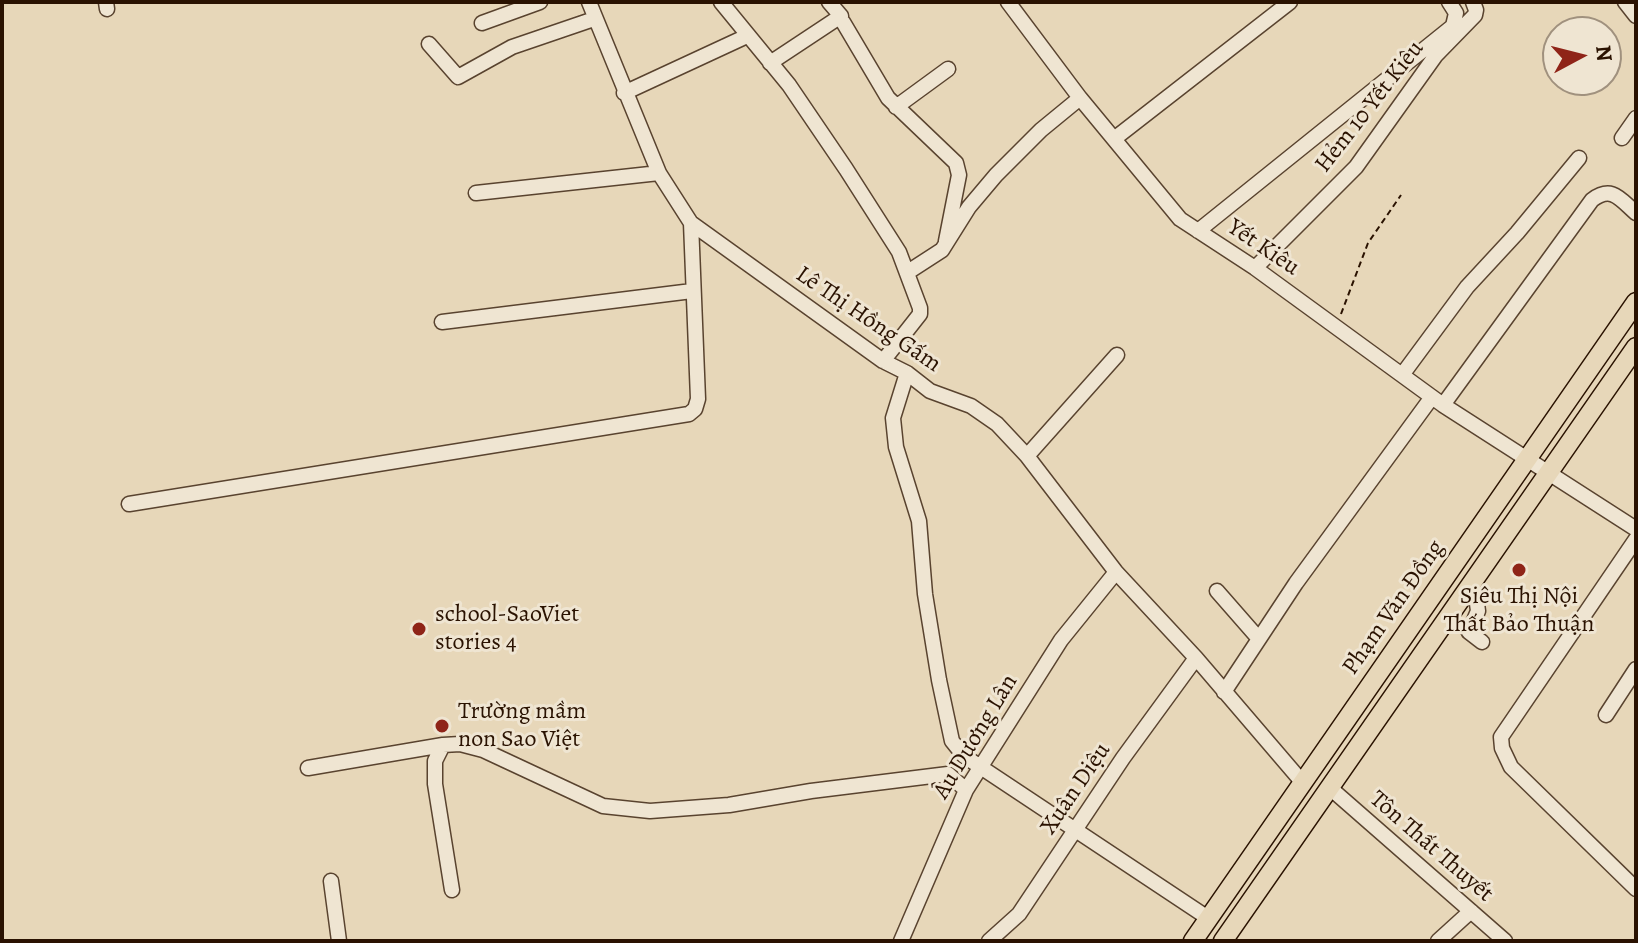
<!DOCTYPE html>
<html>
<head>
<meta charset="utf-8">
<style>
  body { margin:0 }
  #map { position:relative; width:1638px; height:943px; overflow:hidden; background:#e7d7b9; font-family:Alegreya,serif }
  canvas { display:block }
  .frame { position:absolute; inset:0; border:4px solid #2a1201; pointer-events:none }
  .north { position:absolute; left:1542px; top:16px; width:80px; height:80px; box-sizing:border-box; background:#efe5d2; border:2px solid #a0917e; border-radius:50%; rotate:83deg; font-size:22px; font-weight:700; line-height:32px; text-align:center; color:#2a1201 }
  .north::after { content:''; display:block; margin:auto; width:28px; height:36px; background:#8f2418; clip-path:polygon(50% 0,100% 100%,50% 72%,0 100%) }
</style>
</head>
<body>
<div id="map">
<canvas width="1638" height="943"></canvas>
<div class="frame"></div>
<div class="north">N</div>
</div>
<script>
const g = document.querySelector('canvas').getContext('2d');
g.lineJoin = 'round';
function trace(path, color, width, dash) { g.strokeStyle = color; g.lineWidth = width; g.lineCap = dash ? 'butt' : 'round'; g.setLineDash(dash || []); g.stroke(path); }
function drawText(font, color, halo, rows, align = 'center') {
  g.font = font + ' Alegreya,serif'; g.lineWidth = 6; g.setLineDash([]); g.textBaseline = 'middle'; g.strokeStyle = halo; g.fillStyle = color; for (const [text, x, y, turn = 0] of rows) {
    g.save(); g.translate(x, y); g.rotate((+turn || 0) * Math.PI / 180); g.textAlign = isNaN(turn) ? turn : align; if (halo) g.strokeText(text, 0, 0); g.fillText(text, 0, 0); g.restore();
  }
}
const path = new Path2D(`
  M1341 314 1368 243 1401 195`);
const minor = new Path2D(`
  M106 2 107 9
  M589 2 659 173 691 223 883 361 907 373 930 391 971 406 997 424 1027 456 1116 572 1196 658 1303 783
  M721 2 789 85 846 169 899 252 920 308V314L883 361
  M1008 2 1080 98 1180 219 1255 268 1443 405 1636 529
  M1625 2 1636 16
  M843 22 888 98 956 163 959 175 946 241
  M482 23 540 2
  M429 44 458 77 512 47 594 19
  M770 63 841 16 829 2
  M624 93 747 36
  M896 107 948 69
  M1622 138 1636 118
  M1114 139 1290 2
  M476 193 659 173
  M1198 231 1453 26 1456 13 1449 2
  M1255 268 1356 167 1436 55 1475 15 1476 10 1473 2
  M908 272 942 250 969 207 996 175 1041 130 1080 98
  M442 322 692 291
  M907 373 893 418 896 447 919 521 925 594 939 680 952 741 964 756 1208 918
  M1402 375 1467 287 1517 233 1579 158
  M1443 405 1592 200C1612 185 1620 199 1636 213
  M1027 456 1117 355
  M129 504 689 414 695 409 698 399 691 223
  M1636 539 1501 737 1502 748 1511 767 1636 889
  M1217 591 1259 639
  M1465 592 1476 596 1478 611 1469 632 1482 642
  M1224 692 1296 583 1432 397
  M1606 715 1636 669
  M308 768 443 745
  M1329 787 1505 941
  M331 881 339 941
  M452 890 435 784V761L443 745 460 744 483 750 603 806 650 811 729 805 811 791 948 774 966 790
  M901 941 966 790 1061 640 1116 572
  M989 941 1019 914 1123 758 1196 658
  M1438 941 1471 911`);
const major = new Path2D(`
  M1193 941 1636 302
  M1223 941 1636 347`);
const markers = [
  [1519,570,8,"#8f2418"],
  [419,629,8,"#8f2418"],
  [442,726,8,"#8f2418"]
];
const streetNames = [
  ["Hẻm 10 Yết Kiêu",1370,107,-52],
  ["Yết Kiêu",1263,248,34],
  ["Lê Thị Hồng Gấm",868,320,34],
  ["Phạm Văn Đồng",1394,608,-55],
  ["Âu Dương Lân",976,737,-59],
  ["Xuân Diệu",1076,789,-56],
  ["Tôn Thất Thuyết",1431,847,41]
];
const poiNames = [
  ["Siêu Thị Nội",1519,597,"center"],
  ["Thất Bảo Thuận",1519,625,"center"],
  ["school-SaoViet",435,615],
  ["stories 4",435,643],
  ["Trường mầm",458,712],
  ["non Sao Việt",458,740]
];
trace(minor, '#59432f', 17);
trace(major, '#2a1201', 21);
trace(path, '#2a1201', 2, [6, 4]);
trace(minor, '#efe5d2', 14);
trace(major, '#e7d7b9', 18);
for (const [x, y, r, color] of markers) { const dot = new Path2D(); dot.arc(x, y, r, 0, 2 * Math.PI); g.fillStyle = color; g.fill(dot); trace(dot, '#efe5d2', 3); }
drawText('24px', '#2a1201', '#efe5d2', streetNames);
drawText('24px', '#2a1201', '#efe5d2', poiNames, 'left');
</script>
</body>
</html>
